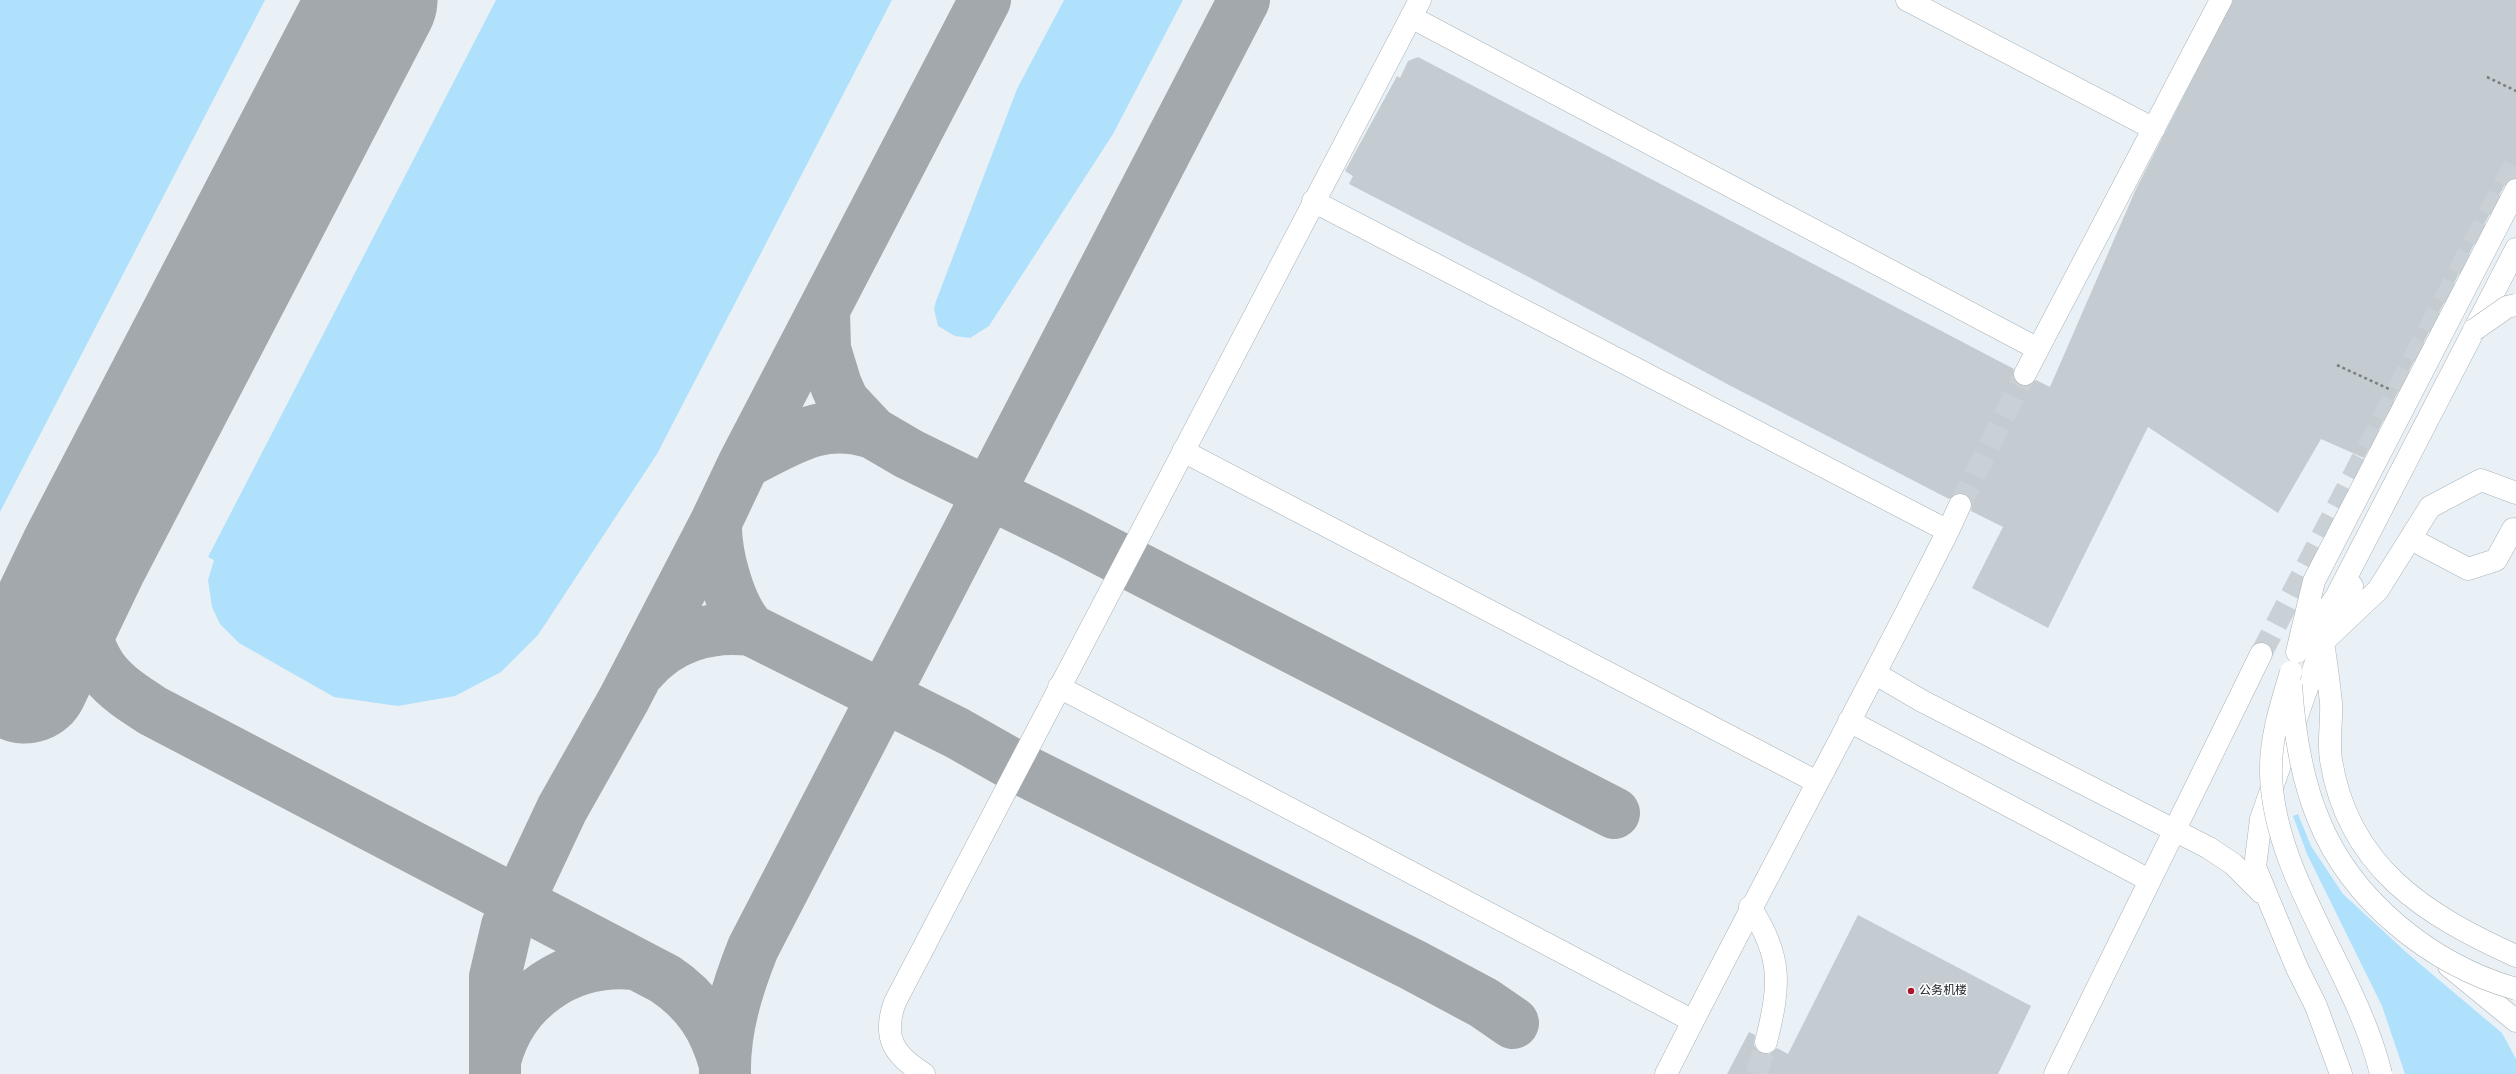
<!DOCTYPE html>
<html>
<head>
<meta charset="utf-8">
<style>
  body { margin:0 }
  canvas { display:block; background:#e9f1f6 }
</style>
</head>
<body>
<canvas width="2516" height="1074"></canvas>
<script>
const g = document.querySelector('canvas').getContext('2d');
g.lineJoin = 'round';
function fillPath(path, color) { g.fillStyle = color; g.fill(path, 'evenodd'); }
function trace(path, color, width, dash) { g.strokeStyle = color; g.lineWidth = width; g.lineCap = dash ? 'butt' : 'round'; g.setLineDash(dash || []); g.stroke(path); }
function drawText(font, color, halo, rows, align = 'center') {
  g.font = font + ' "Nunito Sans","Noto Sans SC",sans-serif'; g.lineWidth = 3; g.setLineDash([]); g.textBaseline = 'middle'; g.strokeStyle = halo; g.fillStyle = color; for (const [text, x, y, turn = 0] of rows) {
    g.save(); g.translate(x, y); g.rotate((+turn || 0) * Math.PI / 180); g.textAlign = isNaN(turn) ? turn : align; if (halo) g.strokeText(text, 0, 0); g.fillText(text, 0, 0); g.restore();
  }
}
const green = new Path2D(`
  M0 0H265L0 512Z
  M496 0H892L657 454 538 635 501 672 455 696 398 706 334 697 239 643 220 624 212 607 208 580 214 560 208 557Z
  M1064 0H1183L1113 134 989 326 970 338 955 336 938 326 934 309 936 301 1017 89Z
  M2298 814 2311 846 2343 894 2407 953 2502 1033 2516 1059V1074H2405L2382 1006 2307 854 2293 816Z`);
const taxiway = new Path2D(`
  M824 311 825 349 836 385 843 401 873 433 909 454 1068 532 1614 813
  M744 463C789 441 820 416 873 433
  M716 522C715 553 729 607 751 630L957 733 1017 767 1413 965 1484 1003 1513 1023
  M84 556C77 592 81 643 105 673 118 689 136 700 153 711L665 979C698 1001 715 1028 725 1065
  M640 671C668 637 709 625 751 630
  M495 1061C511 997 569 958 634 964
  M495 1074V977L507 926 562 809 624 699 716 522 744 463 985 0
  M725 1074C724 1030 737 988 753 948L1244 0`);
const runway = new Path2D(`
  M25 679 84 556 373 0`);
const building = new Path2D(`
  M2233 0H2516V178L2510 179 2505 184 2364 458 2321 439 2278 513 2148 427 2048 628 1972 588 2003 527 1971 511 1972 503 1966 494 1958 493 1949 499 1729 385 1525 275 1349 184 1353 176 1345 171 1397 76 1400 78 1408 61 1418 57 2014 369 2013 375 2019 385 2026 386 2036 380 2050 387 2136 189Z
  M1858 915 2031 1006 1998 1074H1727L1749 1032 1755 1035 1754 1045 1758 1051 1769 1054 1777 1048 1788 1054Z`);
const minorTunnel = new Path2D(`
  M1960 505 2025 374
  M2261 654 2516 162
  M1757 1074 1766 1042`);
const path = new Path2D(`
  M2487 77 2516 91
  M2337 365 2391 390`);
const minor = new Path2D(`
  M1907 0 2154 129
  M1411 17 2038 349 2221 0
  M1313 201 1948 531C1856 713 1758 892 1666 1074
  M2025 374 2038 349
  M1183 451 1817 782
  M2516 493 2481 480 2430 507 2378 590 2323 642C2326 662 2329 683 2331 703 2332 722 2328 741 2331 760 2348 867 2425 915 2516 956
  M1948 531 1960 505
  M2411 539 2468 569 2496 560 2513 529
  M1876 674 1922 701 2209 848 2233 864 2261 892
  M1059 687 1693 1021
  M1849 721 2149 880
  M1750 907C1783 957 1780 986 1766 1042
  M924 1074C894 1055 882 1038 895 1002L1420 0
  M2055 1074 2261 654
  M2341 1074 2316 1006 2297 968 2255 867 2261 819 2323 642 2352 586`);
const major = new Path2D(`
  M2305 642 2336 597 2516 249
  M2297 652 2314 581 2516 190
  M2449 966 2516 1021`);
const majorBridge = new Path2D(`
  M2474 330 2507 307 2516 305
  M2291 672C2281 705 2270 739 2271 773 2273 876 2357 973 2381 1074
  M2291 685C2294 729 2301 777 2318 818 2351 901 2432 965 2516 989`);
const markers = [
  [1911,991,4,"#ab1529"]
];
const poiNames = [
  ["公务机楼",1919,991]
];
fillPath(green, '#afe1fc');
trace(taxiway, '#a2a8ac', 52);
trace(runway, '#a2a8ac', 129);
fillPath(building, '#c4ccd1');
trace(minorTunnel, '#cad1d6', 22, [22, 11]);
trace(minor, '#aab2b6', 23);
trace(major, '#aab2b6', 23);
trace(path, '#787e81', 2.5, [3, 3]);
trace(minor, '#fff', 22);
trace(major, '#fff', 22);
trace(majorBridge, '#aab2b6', 23, []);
trace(majorBridge, '#fff', 22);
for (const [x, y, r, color] of markers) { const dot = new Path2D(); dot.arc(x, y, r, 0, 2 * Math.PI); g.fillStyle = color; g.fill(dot); trace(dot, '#fbfdfe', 1.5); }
drawText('12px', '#1b1e20', '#fbfdfe', poiNames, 'left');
</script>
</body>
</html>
